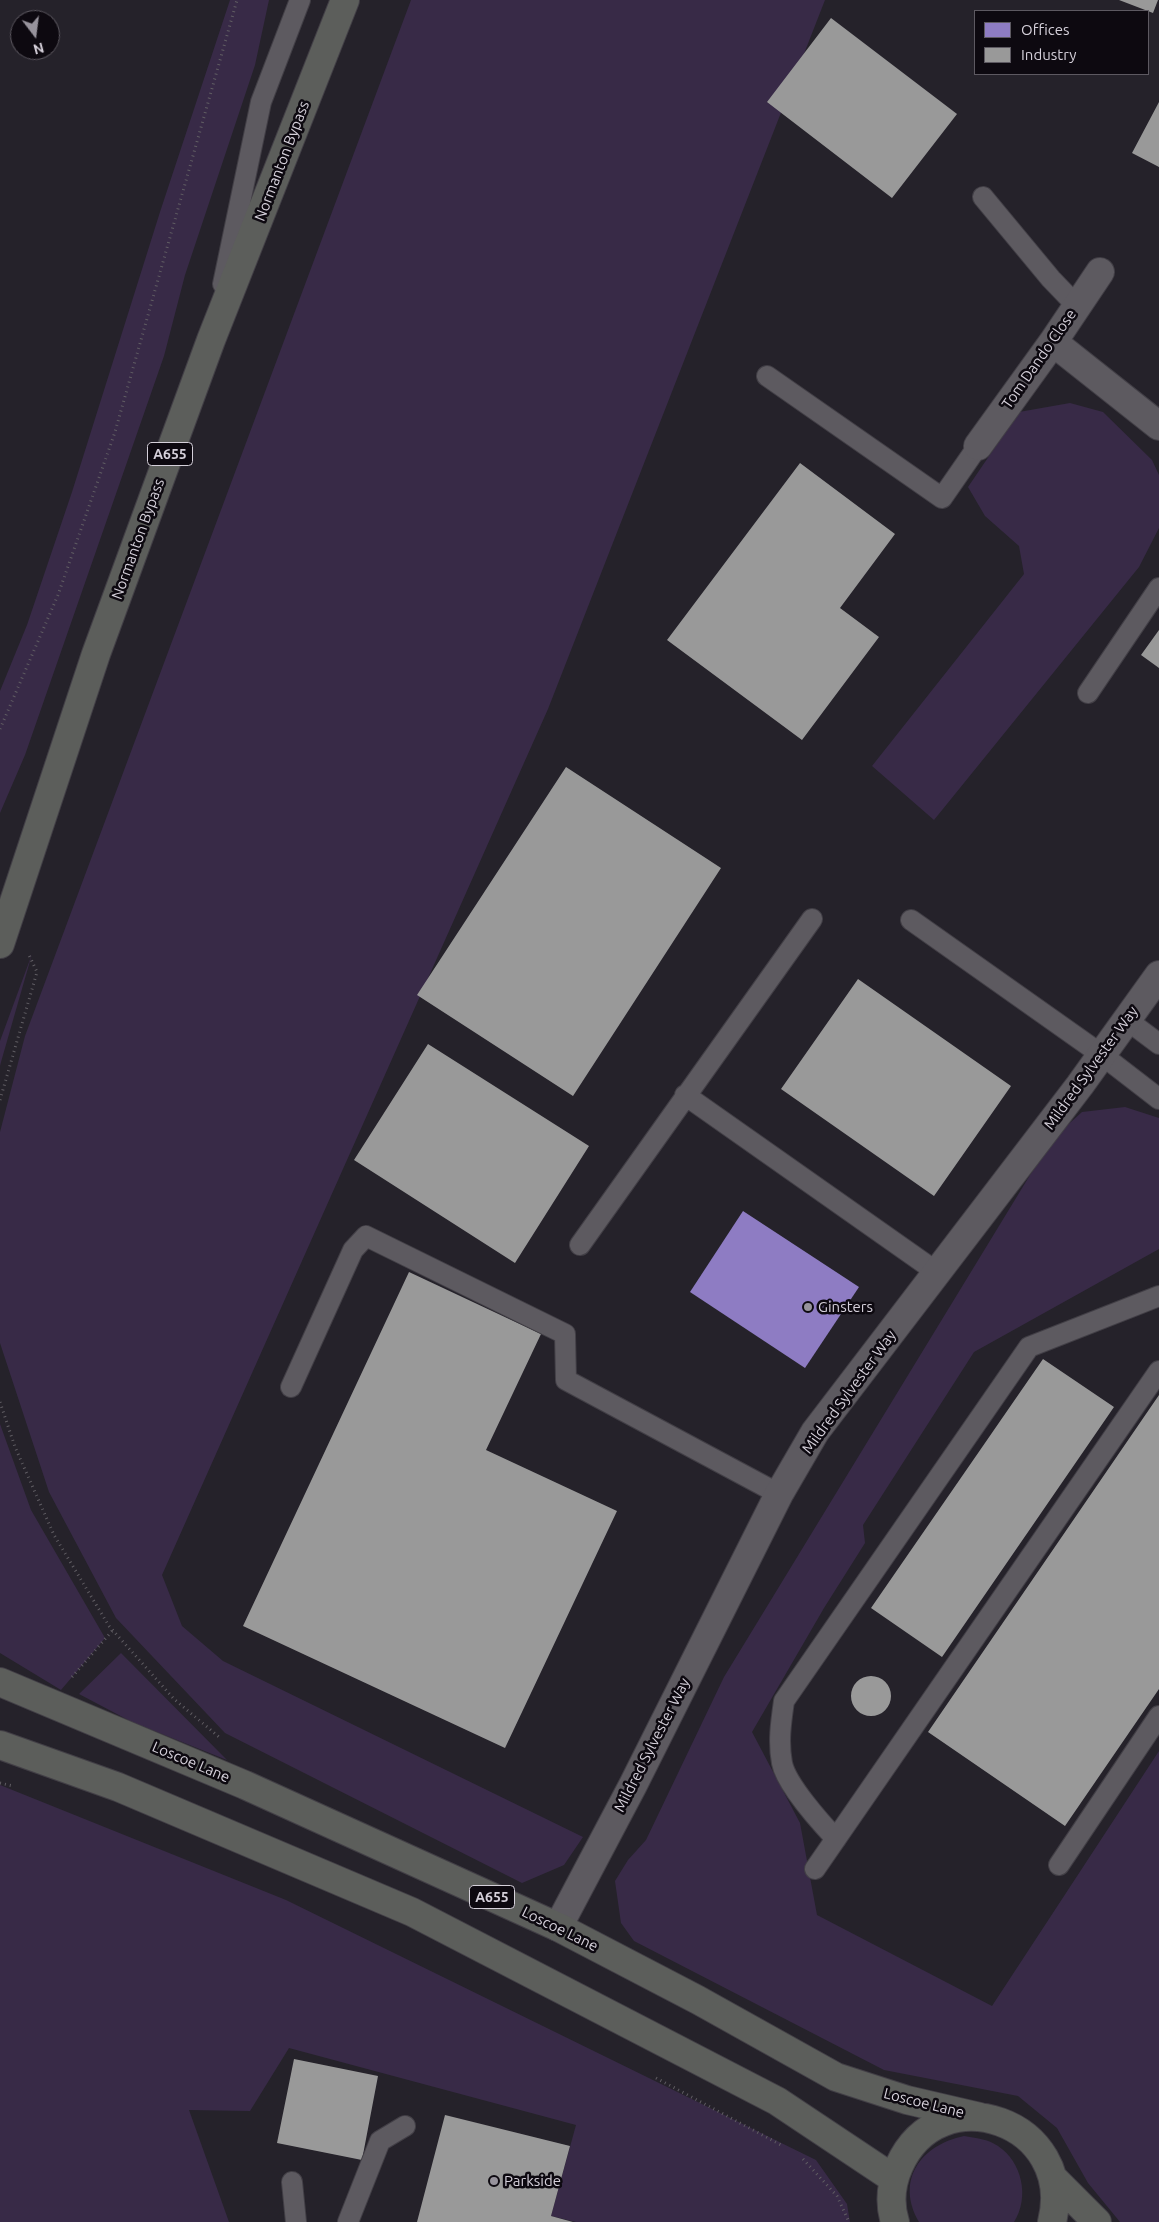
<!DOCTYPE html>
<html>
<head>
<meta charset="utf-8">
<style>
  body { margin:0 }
  #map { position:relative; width:1159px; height:2222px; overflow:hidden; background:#25222a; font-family:Ubuntu,sans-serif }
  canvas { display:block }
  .legend { position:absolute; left:974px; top:10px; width:175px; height:65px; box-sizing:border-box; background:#0d0910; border:1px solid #5d5961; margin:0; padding:6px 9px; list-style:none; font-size:15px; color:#d5d0da }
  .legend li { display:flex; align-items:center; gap:10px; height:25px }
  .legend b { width:25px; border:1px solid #5d5961 }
  .north { position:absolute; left:10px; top:10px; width:50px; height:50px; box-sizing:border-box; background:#0d0910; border:1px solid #5d5961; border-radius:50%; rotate:165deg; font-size:14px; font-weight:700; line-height:20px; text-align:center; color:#d5d0da }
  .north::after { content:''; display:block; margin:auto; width:18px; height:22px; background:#97939c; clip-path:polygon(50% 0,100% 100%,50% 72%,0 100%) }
</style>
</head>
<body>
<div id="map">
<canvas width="1159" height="2222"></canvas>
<ul class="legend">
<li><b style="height:14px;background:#8e7cc3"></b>Offices</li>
<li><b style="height:14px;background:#999"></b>Industry</li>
</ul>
<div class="north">N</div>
</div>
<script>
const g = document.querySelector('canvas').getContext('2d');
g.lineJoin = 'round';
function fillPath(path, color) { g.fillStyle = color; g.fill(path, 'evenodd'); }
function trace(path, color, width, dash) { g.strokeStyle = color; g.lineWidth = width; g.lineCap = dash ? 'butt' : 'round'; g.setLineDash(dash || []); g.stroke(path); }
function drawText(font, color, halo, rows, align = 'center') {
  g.font = font + ' Ubuntu,sans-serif'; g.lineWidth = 5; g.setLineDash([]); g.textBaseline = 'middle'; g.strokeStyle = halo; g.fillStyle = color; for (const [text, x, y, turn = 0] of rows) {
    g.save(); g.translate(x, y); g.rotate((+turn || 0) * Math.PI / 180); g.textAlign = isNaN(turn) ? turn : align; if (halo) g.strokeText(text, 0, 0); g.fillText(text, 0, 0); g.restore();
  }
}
const green = new Path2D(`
  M230 0H269L255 65 185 275 164 356 25 755 0 813V691L27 625 72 492 160 212Z
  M411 0H825L548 709 162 1575 182 1626 223 1661 583 1837 564 1865 522 1883 225 1733 116 1618 49 1492 0 1343V1132L25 1036Z
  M1070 403 1103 412 1152 460 1159 475V528L1139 567 934 820 872 766 1024 574 1019 546 985 516 968 487 1019 412Z
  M32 954 1 1062 0 1066V1041Z
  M1125 1107 1159 1118V1249L974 1352 863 1525 865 1543 824 1608 752 1732 800 1823 817 1915 992 2006 1159 1751V2222H1120L1088 2183 1057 2128 1018 2096 884 2070 634 1941 621 1923 615 1881 628 1860 646 1840 724 1677 1052 1139 1082 1112Z
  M0 1424 31 1510 105 1638 61 1690 0 1653Z
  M121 1653 227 1760 132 1722 79 1694Z
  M0 1785 286 1900 816 2160 847 2204 850 2222H576L551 2216 576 2125 289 2048 250 2111 189 2110 229 2222H0Z
  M964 2136C976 2138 988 2139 998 2146 1022 2162 1030 2197 1014 2222H919C895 2180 921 2145 964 2136Z`);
const offices = new Path2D(`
  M743 1211 859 1287 805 1368 690 1292Z`);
const industry = new Path2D(`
  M1119 0H1158L1153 13Z
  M831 18 957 114 892 198 767 102Z
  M1159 102V167L1132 153Z
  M800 463 895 534 840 608 879 637 802 740 667 640Z
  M1159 630V668L1141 655Z
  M566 767 721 868 573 1096 417 995Z
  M858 979 1011 1086 934 1196 781 1089Z
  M428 1044 589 1146 515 1263 354 1160Z
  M409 1272 541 1334 486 1450 617 1511 505 1748 243 1626Z
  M1043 1359 1114 1407 942 1657 871 1608Z
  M1159 1395V1689L1065 1826 928 1732Z
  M851 1696a20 20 0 1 1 40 0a20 20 0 1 1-40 0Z
  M294 2059 378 2076 362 2160 277 2143Z
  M445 2115 570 2146 551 2216 573 2222H417Z`);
const path = new Path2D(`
  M0 729 58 595 115 432 237 0
  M0 1100 37 972 29 955
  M0 1402 15 1447 54 1535 109 1626 174 1699 219 1737
  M72 1677 113 1630
  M0 1783 13 1786
  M656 2078 783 2146
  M803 2159 837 2196 849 2222`);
const service = new Path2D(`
  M983 197 1051 279 1076 305
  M223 284 261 102 300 0
  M767 376 942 498 978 446
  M1088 693 1159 588
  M911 920 1102 1055 1159 1099
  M1127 1020 1159 1044
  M685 1095 938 1273
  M580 1245 812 919
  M291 1387 353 1250 366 1236 565 1334 566 1380 779 1494
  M836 1839C821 1823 786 1784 782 1763 778 1742 781 1722 784 1701L1029 1347 1159 1296
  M1059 1865 1159 1716
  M815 1869 1159 1371
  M292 2182 296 2222
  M348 2222 380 2141 405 2126`);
const minor = new Path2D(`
  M1053 342 1159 426
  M978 446 1053 342 1100 272
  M558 1927 633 1785 779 1494 815 1432 1080 1085 1159 975`);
const primary = new Path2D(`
  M0 944 96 654 211 340 345 0
  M0 1682 245 1785 558 1927 698 2000 836 2077 907 2100 980 2117
  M0 1745 118 1787 412 1912 777 2101 894 2179
  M1053 2178 1097 2222
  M895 2222C889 2203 891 2184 899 2166 940 2074 1077 2122 1052 2222`);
const markers = [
  [808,1307,5,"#97939c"],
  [494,2181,5,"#97939c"]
];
const shields = [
  [170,454,45],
  [492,1897,45]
];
const shieldNames = [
  ["A655",170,454],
  ["A655",492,1897]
];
const streetNames = [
  ["Normanton Bypass",282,161,-69],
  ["Tom Dando Close",1039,359,-55],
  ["Normanton Bypass",138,539,-70],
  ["Mildred Sylvester Way",1091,1068,-54],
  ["Mildred Sylvester Way",849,1392,-54],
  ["Mildred Sylvester Way",652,1745,-63],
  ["Loscoe Lane",191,1762,23],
  ["Loscoe Lane",560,1929,26],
  ["Loscoe Lane",924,2103,14]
];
const poiNames = [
  ["Ginsters",818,1307],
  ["Parkside",504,2181]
];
fillPath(green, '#382a47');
fillPath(offices, '#8e7cc3');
fillPath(industry, '#999');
trace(service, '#423f46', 22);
trace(minor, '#423f46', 30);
trace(primary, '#423f46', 30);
trace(path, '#605d63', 3, [1, 4]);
trace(service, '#5d5a60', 20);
trace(minor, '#5d5a60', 28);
trace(primary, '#5c5e5b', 28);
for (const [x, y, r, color] of markers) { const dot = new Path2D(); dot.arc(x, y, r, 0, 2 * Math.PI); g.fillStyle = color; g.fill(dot); trace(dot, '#0d0910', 2); }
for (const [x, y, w] of shields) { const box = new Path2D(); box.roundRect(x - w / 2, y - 11.5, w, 23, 4); g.fillStyle = '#0d0910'; g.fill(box); trace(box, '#d5d0da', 1); }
drawText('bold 14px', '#d5d0da', null, shieldNames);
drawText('15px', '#d5d0da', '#0d0910', streetNames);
drawText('15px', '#d5d0da', '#0d0910', poiNames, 'left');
</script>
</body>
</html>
